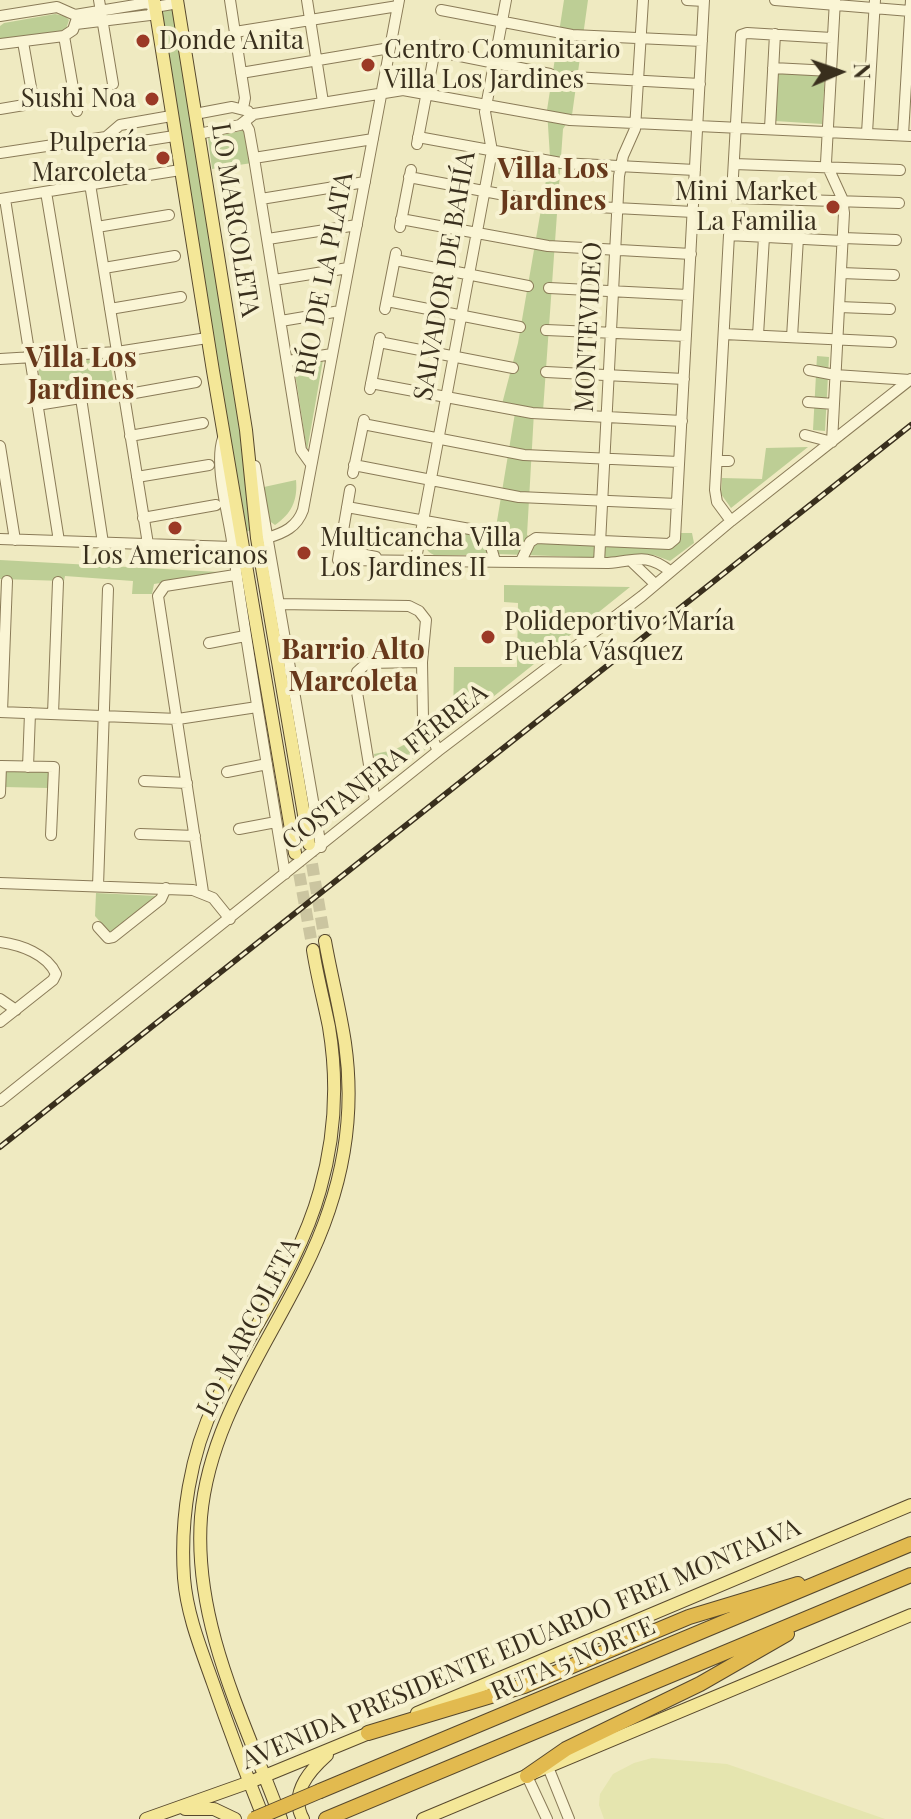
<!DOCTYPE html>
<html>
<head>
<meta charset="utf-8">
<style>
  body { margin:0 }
  #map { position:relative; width:911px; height:1819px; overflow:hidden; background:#efeac1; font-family:"Playfair Display",serif }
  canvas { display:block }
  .north { position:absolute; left:799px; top:32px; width:80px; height:80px; -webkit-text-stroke:6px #f7f2d1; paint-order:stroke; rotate:88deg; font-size:22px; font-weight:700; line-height:32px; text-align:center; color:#392f1d }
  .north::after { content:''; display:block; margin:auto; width:28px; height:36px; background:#392f1d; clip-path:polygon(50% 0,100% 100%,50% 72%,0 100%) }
</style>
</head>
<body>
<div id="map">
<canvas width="911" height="1819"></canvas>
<div class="north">N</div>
</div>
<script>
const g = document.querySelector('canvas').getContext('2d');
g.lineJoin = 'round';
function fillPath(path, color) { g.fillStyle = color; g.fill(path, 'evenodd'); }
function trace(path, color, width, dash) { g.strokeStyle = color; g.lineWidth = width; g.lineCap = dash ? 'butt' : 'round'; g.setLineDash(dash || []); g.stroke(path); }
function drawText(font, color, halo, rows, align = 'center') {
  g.font = font + ' "Playfair Display",serif'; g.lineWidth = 8; g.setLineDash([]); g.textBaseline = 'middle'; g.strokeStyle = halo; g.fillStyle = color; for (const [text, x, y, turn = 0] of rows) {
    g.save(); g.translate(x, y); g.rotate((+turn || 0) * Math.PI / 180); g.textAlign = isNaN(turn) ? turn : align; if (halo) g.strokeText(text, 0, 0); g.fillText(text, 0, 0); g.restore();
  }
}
const farmland = new Path2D(`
  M652 1758 727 1764 885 1819H604L599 1805 600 1794 613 1774 634 1763Z`);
const green = new Path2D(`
  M157 0H171L255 528 244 533Z
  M564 0H588L572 115 563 129 543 411 534 412 527 535 536 542 675 545 679 533H692L694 543 670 561 654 555 609 558 497 554 493 545 516 407 502 404 518 343 550 157 547 110Z
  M55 14 65 16 69 20 65 32 0 42V26L4 23Z
  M778 71 825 73 822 124 775 121Z
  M245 130 252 163 212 169 208 138Z
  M817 356 829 357 825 431 813 430Z
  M109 357 114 384 42 396 37 361Z
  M323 360 307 451 294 366Z
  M808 447 731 508 721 494 722 478 762 479 766 448Z
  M296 480C298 501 291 514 275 525L268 520 264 487Z
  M429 527 485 535 490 555H434C421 549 425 539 429 527Z
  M0 560 219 572 218 574 154 584 152 594H132L133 581 65 576 64 581 0 579Z
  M504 585 630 587 458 725 453 719 454 667H517L518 603 504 602Z
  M421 736 426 749 378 785 374 754 394 750Z
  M5 771 48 772V788L4 787Z
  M96 893 157 896 111 934 95 916Z`);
const majorTunnel = new Path2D(`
  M309 846 325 941
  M296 856 313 950`);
const minor = new Path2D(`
  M99 0 113 84
  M230 0 245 98 243 108
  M307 0 323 102
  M687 0 704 1
  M775 0 910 11
  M441 10 572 35 702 41
  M0 16 57 7 75 15 147 3 155 7
  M76 24 150 15 155 7 178 3
  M235 32 398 6
  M64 36 77 111
  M832 38 747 33 741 35 732 194 737 198 899 203
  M0 44 64 36 73 30 76 21
  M435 51 550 74
  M773 68 831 71
  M241 73 390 48
  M573 77 700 84
  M0 109 30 104 32 93 23 42
  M195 114 232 107 248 111
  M245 123 249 130 254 158 301 450 311 464
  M770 128 775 34
  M867 133 875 0
  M199 134 240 125 254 114 403 90 570 120 911 136
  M903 135 911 0
  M106 137 124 144 174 136
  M418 137 561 163 695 170
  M417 144 436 44
  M0 153 106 137 120 125 171 116
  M254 158 373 139
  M734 164 900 170
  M409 177 558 205 693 212
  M90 184 148 544
  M46 192 73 354
  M0 199 180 170
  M5 199 59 541
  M261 199 365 182
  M401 219 548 246 691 254
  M97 227 169 215
  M400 227 411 170
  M843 238 896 240
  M268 239 357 225
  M395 260 528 286
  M104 268 175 256
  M841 273 894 275
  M274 280 348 268
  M549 288 688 295
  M387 301 520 327
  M839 307 890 309
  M110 309 181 297
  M385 309 396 253
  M281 321 340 311
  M546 330 686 336
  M724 334 891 342
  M758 335 764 237
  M792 337 798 238
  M379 342 513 368
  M0 359 117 352 207 338
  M288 361 332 354
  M809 370 835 375 910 380
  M546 372 684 379
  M371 383 532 413 682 421
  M370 389 380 338
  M81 398 103 543
  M808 402 834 404
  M37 405 118 392 129 394 196 382
  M363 424 524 455 679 462
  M805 435 832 442
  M130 436 203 423
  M223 438C214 464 228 513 232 541 247 652 267 763 285 874
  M832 442 844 213 842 198 826 163 835 0
  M0 446 15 540
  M717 461H729
  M354 465 519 497 677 504
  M255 466 321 847
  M353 473 364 420
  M137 477 209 465
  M350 490 338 560 608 563C636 561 645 552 670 571
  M347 507 481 531 489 540 495 561
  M143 518 216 505
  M731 521 717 502 715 490 729 235 842 241
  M267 538C284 533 297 527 303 510L399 0
  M0 539 232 547 237 550
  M340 550 376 557
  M416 559 492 151 485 112 506 0
  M521 561 530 542 536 538 669 544 675 539 704 0
  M632 562 655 584
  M599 563 619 176 623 156 635 129 643 0
  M278 604 409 606 419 611 426 620 422 662 423 718 438 751
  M209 643 245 636
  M0 712 178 719 257 707
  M2 712 7 581
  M53 714 58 582
  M28 767 30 713
  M227 772 267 764
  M144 781 187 783
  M0 793 1 766 54 767 51 835
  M375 801 355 680 357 672 367 663 422 662
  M239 829 276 822
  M140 834 195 836
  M0 883 193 890 213 898 230 919
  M98 886 108 589
  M203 892 158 596 165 586 235 575
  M98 927 108 938 113 937 161 899 166 888
  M0 942C21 945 47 954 56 974L53 980 0 1022
  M0 999 16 1010
  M0 1101 438 751 642 596 731 521 911 379
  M548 1767 569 1819
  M527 1776 547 1819`);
const major = new Path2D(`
  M154 0 213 371 295 853
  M177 0 246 430 257 538 309 844
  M417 1713 911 1505
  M185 1809H214L235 1819
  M146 1819 250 1782 374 1731
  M264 1819C246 1774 229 1729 213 1683 201 1649 187 1615 184 1578 180 1519 190 1454 216 1401 250 1330 299 1266 320 1190 335 1137 338 1081 329 1027 324 1002 317 976 313 950
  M281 1819C245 1721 193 1624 201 1517 211 1402 294 1316 329 1210 347 1157 353 1099 345 1043 340 1009 331 975 325 941
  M303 1819C289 1794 309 1771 327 1755
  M423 1819 911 1615`);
const highway = new Path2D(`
  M368 1733 524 1686 689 1617 798 1584
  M527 1776 566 1749 700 1684 787 1634
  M320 1791 911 1544
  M326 1819 911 1575`);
const rail = new Path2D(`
  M0 1147 911 425`);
const highwayBridge = new Path2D(`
  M254 1819 320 1791`);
const markers = [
  [143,41,8,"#9b3926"],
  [368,65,8,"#9b3926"],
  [152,99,8,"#9b3926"],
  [163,158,8,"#9b3926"],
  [833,207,8,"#9b3926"],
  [175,528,8,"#9b3926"],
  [304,553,8,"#9b3926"],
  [488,637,8,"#9b3926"]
];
const poiNames = [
  ["Donde Anita",159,41],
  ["Centro Comunitario",384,50],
  ["Villa Los Jardines",384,80],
  ["Sushi Noa",136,99,"right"],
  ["Pulpería",147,143,"right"],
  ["Marcoleta",147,173,"right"],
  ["Mini Market",817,192,"right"],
  ["La Familia",817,222,"right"],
  ["Multicancha Villa",320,538],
  ["Los Jardines II",320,568],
  ["Los Americanos",175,556,"center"],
  ["Polideportivo María",504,622],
  ["Puebla Vásquez",504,652]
];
const streetNames = [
  ["LO MARCOLETA",235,220,81],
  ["RÍO DE LA PLATA",325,274,-79],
  ["SALVADOR DE BAHÍA",445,276,-80],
  ["MONTEVIDEO",589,327,-87],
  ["COSTANERA FÉRREA",385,767,-38],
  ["LO MARCOLETA",249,1327,-63],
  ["AVENIDA PRESIDENTE EDUARDO FREI MONTALVA",521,1644,-23],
  ["RUTA 5 NORTE",573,1659,-23]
];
const neighbourhoodNames = [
  ["Villa Los",553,169],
  ["Jardines",553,201],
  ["Villa Los",81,358],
  ["Jardines",81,390],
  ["Barrio Alto",353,650],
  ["Marcoleta",353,682]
];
fillPath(farmland, '#e5e5af');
fillPath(green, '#bdce95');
trace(majorTunnel, '#cbc5a0', 12, [12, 6]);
trace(minor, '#8a7b58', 12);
trace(major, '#57482d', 14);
trace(highway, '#57482d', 16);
trace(minor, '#faf5d5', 10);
trace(major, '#f4e798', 12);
trace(highway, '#e2ba4f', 14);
trace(rail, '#392f1d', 6);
trace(rail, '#f7f2d1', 3, [9]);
trace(highwayBridge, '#57482d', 16, []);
trace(highwayBridge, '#e2ba4f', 14);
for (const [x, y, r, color] of markers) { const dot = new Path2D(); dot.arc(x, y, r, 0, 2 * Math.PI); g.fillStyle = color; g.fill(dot); trace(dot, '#f7f2d1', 3); }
drawText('26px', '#392f1d', '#f7f2d1', poiNames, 'left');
drawText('26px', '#392f1d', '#f7f2d1', streetNames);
drawText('bold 28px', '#67381b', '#f7f2d1', neighbourhoodNames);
</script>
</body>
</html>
